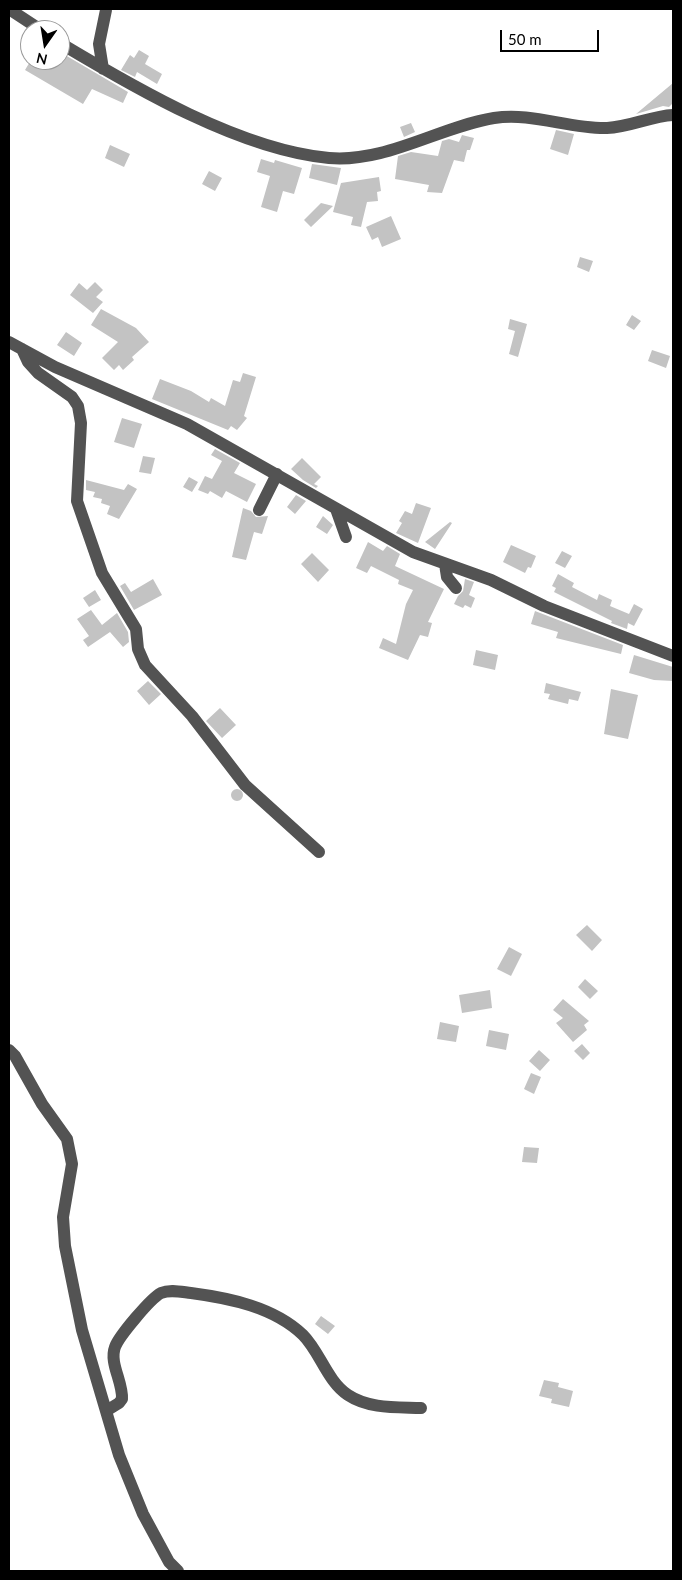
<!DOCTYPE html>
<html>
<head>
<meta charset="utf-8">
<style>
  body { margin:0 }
  #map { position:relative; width:682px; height:1580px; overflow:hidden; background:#fff; font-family:Lato,sans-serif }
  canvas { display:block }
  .frame { position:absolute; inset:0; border:10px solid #000; pointer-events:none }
  .north { position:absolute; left:20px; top:20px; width:50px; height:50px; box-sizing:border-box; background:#fff; border:1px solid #999; border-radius:50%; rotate:193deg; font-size:14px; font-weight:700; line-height:20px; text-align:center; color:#000 }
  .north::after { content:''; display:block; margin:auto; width:18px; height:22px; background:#000; clip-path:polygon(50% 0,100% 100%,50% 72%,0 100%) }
  .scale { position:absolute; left:500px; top:30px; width:99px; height:22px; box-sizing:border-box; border:2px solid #000; border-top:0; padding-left:6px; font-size:15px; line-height:18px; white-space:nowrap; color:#000; -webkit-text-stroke:4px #fff; paint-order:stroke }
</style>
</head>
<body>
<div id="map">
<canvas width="682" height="1580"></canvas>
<div class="frame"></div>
<div class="north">N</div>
<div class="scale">50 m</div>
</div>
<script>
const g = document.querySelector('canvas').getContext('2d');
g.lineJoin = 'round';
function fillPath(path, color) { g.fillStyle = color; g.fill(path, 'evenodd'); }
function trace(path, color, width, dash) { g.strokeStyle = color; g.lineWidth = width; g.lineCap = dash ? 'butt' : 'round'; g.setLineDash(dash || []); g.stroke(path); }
const building = new Path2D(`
  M139 50 149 56 145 64 162 74 157 84 137 72 135 77 121 70 130 55 134 58Z
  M60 52 128 92 123 103 92 89 83 104 25 70 31 60H60Z
  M673 83V103L669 107 663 106 636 114Z
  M411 123 415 132 404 137 400 127Z
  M556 130 574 134 568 155 550 149Z
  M462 135 474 138 470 150H467L464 162 454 160 442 193 427 192 429 185 395 179 398 156 411 152 438 156 442 141 449 139 459 142Z
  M110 145 130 154 124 167 105 158Z
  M261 159 274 163 275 160 302 168 294 194 283 191 277 212 261 207 270 176 257 172Z
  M312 164 341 168 337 185 309 178Z
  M209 171 222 178 215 191 202 184Z
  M379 177 381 191 377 192 378 201 367 202 361 227 351 225 353 217 333 212 341 183Z
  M321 203 333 206 311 227 304 220Z
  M391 216 401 239 382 247 378 237 372 240 366 227Z
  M580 257 593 261 589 272 577 267Z
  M95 282 103 290 96 297 103 302 93 313 70 295 79 283 87 290Z
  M101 309 136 328 149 342 132 357 134 360 123 370 119 365 114 370 102 358 118 342 91 325Z
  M632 315 641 321 634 330 626 325Z
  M510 319 527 324 518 357 509 354 515 331 508 329Z
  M66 332 82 343 74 356 57 345Z
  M652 350 670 356 666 368 648 361Z
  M243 373 256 377 244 416 247 418 237 430 231 426 228 430 152 399 160 379 191 391 209 402 211 398 225 406 233 380 240 382Z
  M122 418 142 424 134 448 114 442Z
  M215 449 240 463 234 473 256 484 247 502 226 491 222 498 210 491 208 494 198 490 205 476 212 479 222 461 211 455Z
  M143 456 155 458 151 474 139 472Z
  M302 458 321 477 314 484 318 486 316 488 303 480 291 469Z
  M189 477 198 482 192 492 183 487Z
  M86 480 124 490 128 484 137 489 119 519 107 514 110 506 101 503 102 499 93 497 95 492 86 490Z
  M296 495 306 501 295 514 287 507Z
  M416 503 431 508 418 543 396 533 402 523 399 521 405 511 412 514Z
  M243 508 251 511 256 517 268 516 262 534 254 532 246 560 232 557Z
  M323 516 333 525 327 534 316 527Z
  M450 522 452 523 435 549 425 542Z
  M368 542 383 551 387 546 400 554 395 566 444 589 428 622 432 623 428 637 420 635 408 660 379 648 383 638 396 644 406 604 413 590 398 584 399 580 371 566 367 573 356 568Z
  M511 545 536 556 531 568 528 567 525 573 503 562Z
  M562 551 572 556 565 568 555 563Z
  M312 553 329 570 318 582 301 564Z
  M558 574 574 583 572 587 597 600 599 594 612 600 610 606 629 614 634 604 643 609 634 626 628 623 627 629 611 623 612 621 554 592 556 588 552 586Z
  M153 579 162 595 134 610 120 586 125 583 131 592Z
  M465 579 474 582 469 595 475 598 471 608 465 605 463 608 454 604 458 596 463 591Z
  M95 590 101 600 89 607 83 598Z
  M91 610 102 625 117 613 128 632 129 642 123 647 110 632 88 647 83 640 89 636 77 619Z
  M535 611 623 645 621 654 556 638 558 632 531 624Z
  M476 650 498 655 495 670 473 665Z
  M634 655 673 667V681L654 680 629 673Z
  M148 681 161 694 149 705 137 691Z
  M546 683 581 692 578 701 569 699 568 704 548 699 550 694 544 693Z
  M611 689 638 695 628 739 604 734Z
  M220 708 236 725 222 738 206 721Z
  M231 795a6 6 0 1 1 12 0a6 6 0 1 1-12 0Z
  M587 925 602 940 592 951 576 935Z
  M509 947 522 954 511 976 497 969Z
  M585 979 598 991 590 999 578 987Z
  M490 990 492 1008 462 1013 459 995Z
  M563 999 589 1021 584 1025 587 1030 573 1042 556 1023 563 1018 553 1010Z
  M440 1022 459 1026 456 1042 437 1039Z
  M489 1030 509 1034 506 1050 486 1046Z
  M582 1044 590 1053 583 1060 574 1051Z
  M539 1050 550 1060 540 1071 529 1061Z
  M531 1073 541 1077 534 1094 524 1089Z
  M524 1147 539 1148 537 1163 522 1162Z
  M321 1316 335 1326 328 1334 315 1324Z
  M544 1380 559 1383 558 1387 573 1391 569 1407 551 1403 552 1399 539 1396Z`);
const minor = new Path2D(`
  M9 9 41 30
  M60 43C135 88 241 150 329 158 386 163 439 127 494 118 532 112 569 129 607 128 630 127 651 116 673 115
  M103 69 99 44 106 10
  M9 342 55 367 187 424 413 552 491 580 544 606 673 656
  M22 349 28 362 38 373 72 397 78 406 81 423 77 501 102 573 136 629 138 649 145 665 192 716 245 785 319 852
  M336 509 346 537
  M259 510 277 474
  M445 564 447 577 456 588
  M9 1050 15 1056 42 1104 67 1139 72 1164 63 1217 65 1246 82 1330 119 1455 143 1514 169 1562 178 1571
  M106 1411 119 1403 122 1399C123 1382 109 1363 115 1347 119 1336 151 1298 161 1293 170 1289 182 1292 191 1293 229 1298 274 1307 303 1335 320 1352 327 1381 348 1395 369 1409 397 1407 421 1408`);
fillPath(building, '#c3c3c3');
trace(minor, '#535353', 12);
</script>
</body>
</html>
